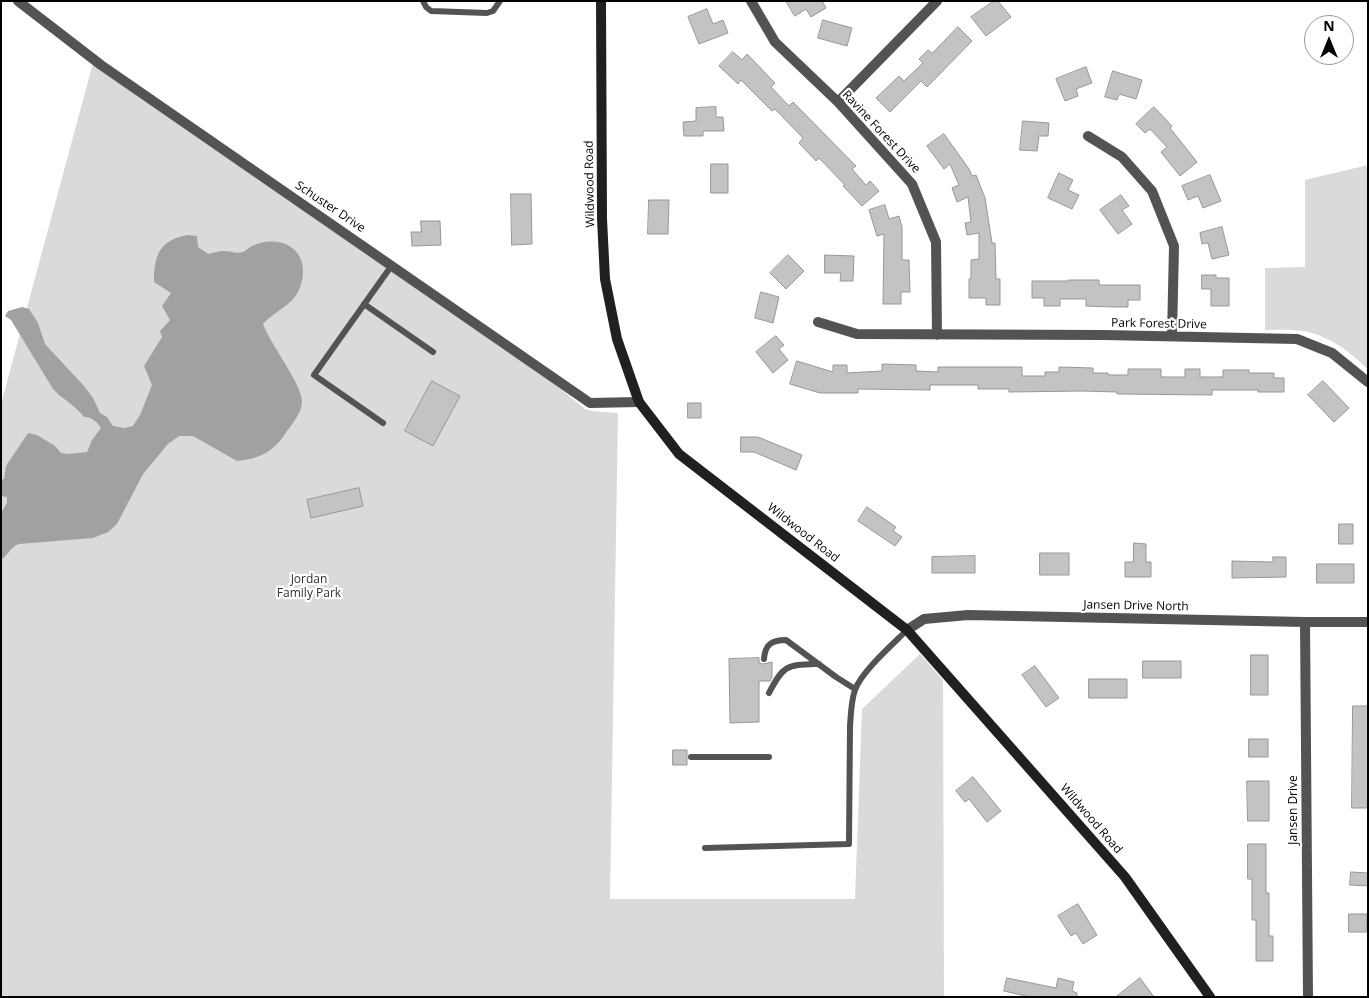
<!DOCTYPE html>
<html>
<head>
<meta charset="utf-8">
<style>
  body { margin:0 }
  #map { position:relative; width:1369px; height:998px; overflow:hidden; background:#fff; font-family:"Open Sans",sans-serif }
  canvas { display:block }
  .frame { position:absolute; inset:0; border:2px solid #000; pointer-events:none }
  .north { position:absolute; left:1304px; top:15px; width:50px; height:50px; box-sizing:border-box; background:#fff; border:1px solid #999; border-radius:50%; rotate:0deg; font-size:14px; font-weight:700; line-height:20px; text-align:center; color:#000 }
  .north::after { content:''; display:block; margin:auto; width:18px; height:22px; background:#000; clip-path:polygon(50% 0,100% 100%,50% 72%,0 100%) }
</style>
</head>
<body>
<div id="map">
<canvas width="1369" height="998"></canvas>
<div class="frame"></div>
<div class="north">N</div>
</div>
<script>
const g = document.querySelector('canvas').getContext('2d');
g.lineJoin = 'round';
function fillPath(path, color) { g.fillStyle = color; g.fill(path, 'evenodd'); }
function trace(path, color, width, dash) { g.strokeStyle = color; g.lineWidth = width; g.lineCap = dash ? 'butt' : 'round'; g.setLineDash(dash || []); g.stroke(path); }
function drawText(font, color, halo, rows, align = 'center') {
  g.font = font + ' "Open Sans",sans-serif'; g.lineWidth = 4.5; g.setLineDash([]); g.textBaseline = 'middle'; g.strokeStyle = halo; g.fillStyle = color; for (const [text, x, y, turn = 0] of rows) {
    g.save(); g.translate(x, y); g.rotate((+turn || 0) * Math.PI / 180); g.textAlign = isNaN(turn) ? turn : align; if (halo) g.strokeText(text, 0, 0); g.fillText(text, 0, 0); g.restore();
  }
}
const green = new Path2D(`
  M93 63 552 382 585 409 592 411 618 413 610 899H855L862 709 920 654 943 680 944 997H1V404Z
  M1368 165V370C1351 352 1332 338 1308 332 1295 329 1279 330 1265 330V268L1305 267V180Z`);
const water = new Path2D(`
  M188 235 197 236 198 247 208 254C213 253 219 251 224 251 230 251 237 254 243 252 246 251 249 247 252 246 286 231 314 255 299 290 292 306 273 312 263 324 270 344 304 387 302 403 301 414 291 425 285 434 273 452 259 459 237 461L193 436H179L168 444 143 474 117 524 108 532 93 538 19 544C10 547 9 554 1 560V513L7 503V497L1 496V480L4 479 6 466 28 433 37 435 55 446 61 453 68 454 87 452 92 440 101 428C96 421 92 417 84 417 75 405 62 399 53 389L11 320 5 316 8 311 22 307 29 309 38 323 45 344 84 386 93 398 100 413 107 417 113 426 124 428 133 426 140 415 152 385 144 366 162 337 160 331 170 320 162 306 171 293 154 282C154 254 160 240 188 235Z`);
const building = new Path2D(`
  M786 1H822L826 8 811 17 806 9 795 16Z
  M994 1H998L1011 17 986 36 971 17Z
  M707 9 713 24 723 20 728 33 699 44 688 17Z
  M823 20 852 28 847 46 818 38Z
  M958 27 972 41 927 87 921 81 890 112 876 98 899 76 904 81 923 63 919 59 928 50 932 53Z
  M733 52 742 60 747 54 775 83 771 87 789 106 793 102 856 166 852 169 866 185 870 181 879 191 862 206 843 186 845 185 819 158 816 161 799 143 803 138 775 109 772 111 741 80 738 84 719 66Z
  M1086 67 1092 83 1076 89 1078 96 1065 101 1056 79Z
  M1113 71 1142 80 1136 99 1119 94 1117 100 1105 97Z
  M716 107V117H723L724 131H703V136H684L683 122 696 121V108Z
  M1154 107 1172 126 1170 128 1197 162 1180 176 1161 152 1167 147 1150 129 1145 133 1136 124Z
  M1023 121 1049 123 1048 136H1039L1037 151 1020 150Z
  M944 134 969 169 972 176 976 175 985 198 992 243H995L996 279H1000V305H986V298H969V279H971V260L979 259V233L967 235 965 223 971 222 968 197 957 202 952 188 959 185 950 164 944 169 927 146Z
  M711 164H728V193H711Z
  M1059 173 1073 180 1068 190 1079 195 1072 209 1048 198Z
  M1210 175 1221 201 1203 208 1198 196 1188 200 1182 186Z
  M511 194H531L532 244 512 245Z
  M1121 195 1129 206 1122 210 1132 224 1118 234 1100 210Z
  M649 200H669L668 234H648Z
  M885 205 889 219 899 216 902 227V260H909L910 292H901V304H883L884 234 877 236 869 210Z
  M421 221H440L441 245 412 246 411 232H421Z
  M1222 227 1229 255 1212 259 1208 243 1202 244 1200 233Z
  M788 255 804 271 786 289 770 273Z
  M825 255 854 256 853 281H840L841 273H825Z
  M1202 275H1216V278H1229V306H1211V289H1202Z
  M1069 280H1099V285H1140V300H1128V307H1113L1086 306V299H1060V306H1044V298H1032V281H1069Z
  M761 292 779 297 773 323 755 318Z
  M776 336 784 345 779 349 788 360 773 373 756 352Z
  M797 361 833 372V365H847V373L882 371V364L916 365V371L938 372V367H1022V376H1045V372H1059V367L1093 368V373H1108V375H1128V369H1161V377H1185V369H1200V377H1223V370H1249V373H1274V378H1284V392H1258V390H1212V395L1117 394V392L1082 391 1009 392V389H978V385H930V390L858 389V393H820L790 384Z
  M432 381 460 396 433 446 405 431Z
  M1323 381 1349 408 1334 422 1308 395Z
  M688 403H701V418H688Z
  M741 437H758L802 455 796 470 754 452H741Z
  M359 488 363 506 311 518 307 500Z
  M867 507 896 527 893 531 902 537 895 546 858 521Z
  M1339 524H1353V544H1339Z
  M1134 543 1146 544V562H1151V577H1125V562H1133Z
  M1040 553H1069V575H1040Z
  M975 556V573H932V557Z
  M1273 557H1286V577L1232 578V561L1273 562Z
  M1317 564H1354V583H1317Z
  M1251 655H1268V695H1251Z
  M759 658V663L763 664 772 662V677L770 681H759V722L730 723 729 659Z
  M1143 661H1181V678H1143Z
  M1035 666 1059 698 1046 707 1022 675Z
  M1089 679H1127V698H1089Z
  M1353 706H1368V808H1352Z
  M1249 739H1268V757H1249Z
  M673 750H687V765H673Z
  M973 777 1001 811 987 822 969 799 965 802 956 791Z
  M1247 781H1269V821H1248Z
  M1248 844H1266V893H1269V936H1273V961H1256V920H1252V879H1248Z
  M1351 872 1368 873V886L1350 885Z
  M1078 904 1097 935 1083 944 1076 933 1071 936 1058 916Z
  M1349 914H1367V932H1349Z
  M1007 978 1056 988 1058 978 1074 982 1072 991 1077 993V997H1030L1004 991Z
  M1140 978 1154 997H1116Z`);
const lane = new Path2D(`
  M423 1 426 7 431 11 487 13 493 11 500 1
  M364 304 433 352
  M383 423 314 375 392 265
  M764 659C765 645 771 640 786 640L836 677 855 689
  M769 693C784 664 787 665 819 664
  M691 757H769
  M705 848 849 844 850 726C851 714 851 701 855 690 861 672 893 644 907 630`);
const street = new Path2D(`
  M18 1 101 65 590 403 639 402
  M751 1 775 42 838 102 912 184 936 242 937 335
  M838 102 937 1
  M1088 136 1122 157 1152 191 1174 246 1172 336
  M818 322 857 334 1104 335 1297 339 1332 353 1368 382
  M1305 622 1308 997
  M907 630 924 619 968 615 1305 622H1368`);
const secondary = new Path2D(`
  M601 1 602 219 605 279 617 339 639 402 679 454 907 630 1125 877 1210 997`);
const streetNames = [
  ["Ravine Forest Drive",881,132,47],
  ["Wildwood Road",590,184,-91],
  ["Schuster Drive",330,207,34],
  ["Park Forest Drive",1159,324,1],
  ["Wildwood Road",803,533,38],
  ["Jansen Drive North",1136,606,1],
  ["Jansen Drive",1294,810,-90],
  ["Wildwood Road",1091,819,49]
];
const parkNames = [
  ["Jordan",309,580],
  ["Family Park",309,594]
];
fillPath(green, '#dadada');
fillPath(water, '#a1a1a1');
fillPath(building, '#c3c3c3');
trace(building, '#979797', 1);
trace(lane, '#535353', 6);
trace(street, '#535353', 10);
trace(secondary, '#202020', 10);
drawText('12px', '#000', '#fff', streetNames);
drawText('12px', '#313131', '#fff', parkNames);
</script>
</body>
</html>
